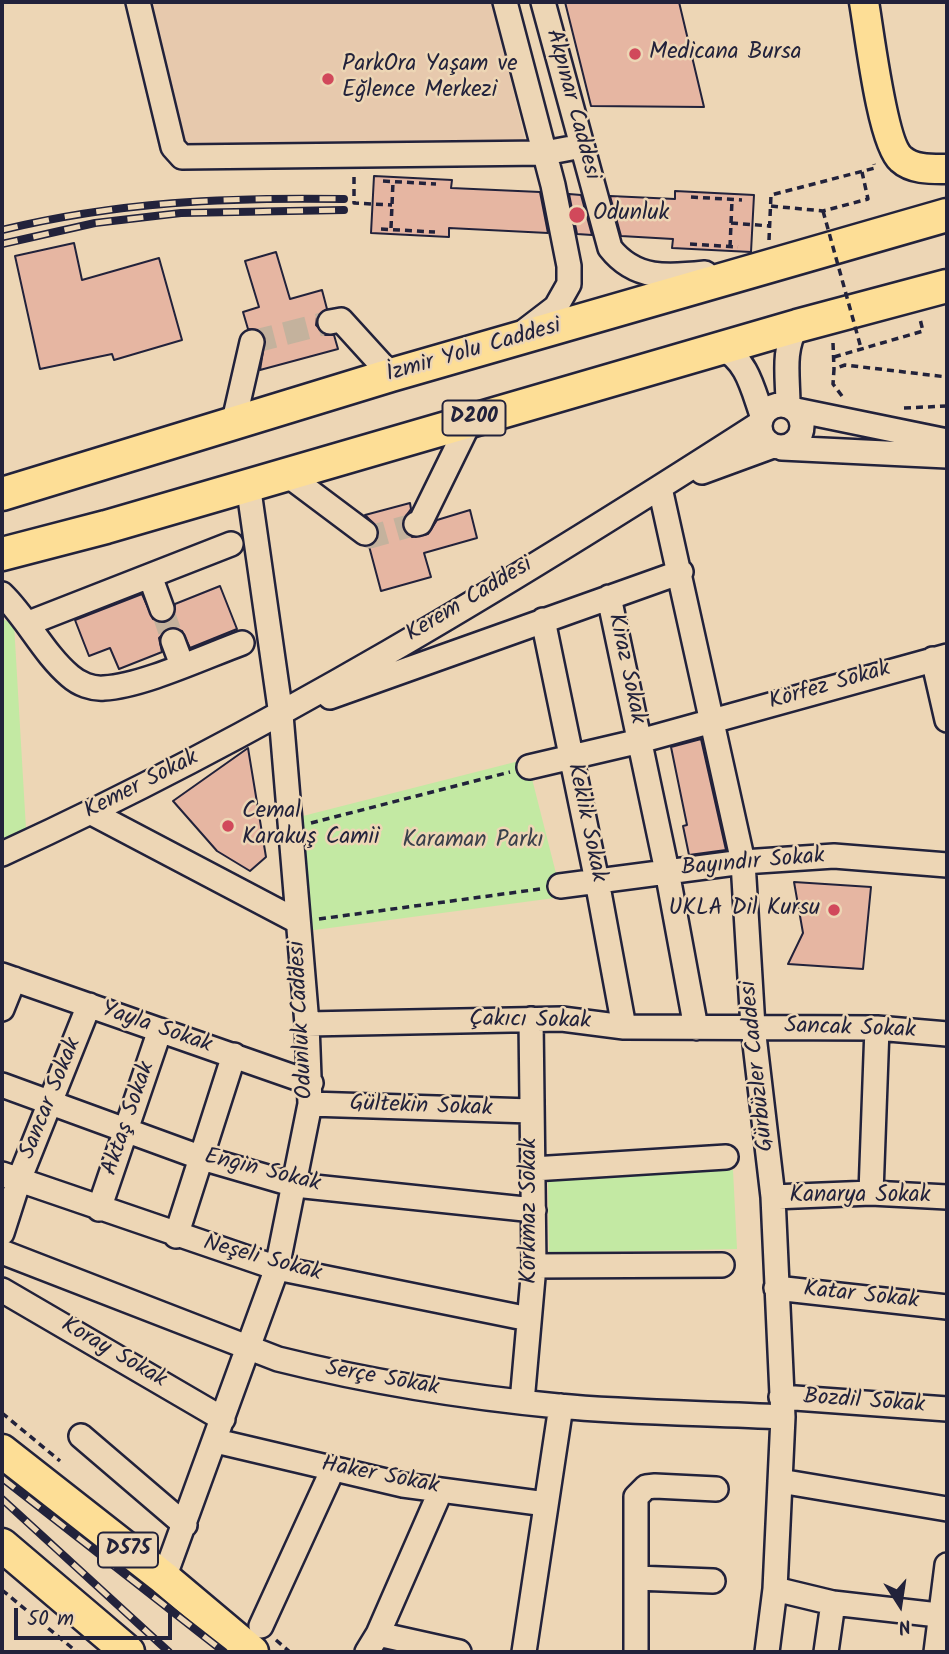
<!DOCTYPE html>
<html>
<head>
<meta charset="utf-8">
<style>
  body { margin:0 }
  #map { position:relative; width:949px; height:1654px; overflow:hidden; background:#edd6b5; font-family:Kalam,sans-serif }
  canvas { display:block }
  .frame { position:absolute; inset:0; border:4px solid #22223b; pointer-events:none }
  .north { position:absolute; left:865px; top:1570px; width:70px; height:70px; -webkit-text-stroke:5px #edd6b5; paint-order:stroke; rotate:168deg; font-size:19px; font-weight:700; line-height:28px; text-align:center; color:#22223b }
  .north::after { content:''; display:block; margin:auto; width:24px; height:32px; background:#22223b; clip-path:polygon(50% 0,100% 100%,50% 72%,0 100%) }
  .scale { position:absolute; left:14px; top:1608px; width:158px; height:32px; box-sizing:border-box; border:4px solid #22223b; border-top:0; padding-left:9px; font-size:21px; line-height:24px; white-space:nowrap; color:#22223b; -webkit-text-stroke:5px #edd6b5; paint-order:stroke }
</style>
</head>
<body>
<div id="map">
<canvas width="949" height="1654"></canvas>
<div class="frame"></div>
<div class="north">N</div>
<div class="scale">50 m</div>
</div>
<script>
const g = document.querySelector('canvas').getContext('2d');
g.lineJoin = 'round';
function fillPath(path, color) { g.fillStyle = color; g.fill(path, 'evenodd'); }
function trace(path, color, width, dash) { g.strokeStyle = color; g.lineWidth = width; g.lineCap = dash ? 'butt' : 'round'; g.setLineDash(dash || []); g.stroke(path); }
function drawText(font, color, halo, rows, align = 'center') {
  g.font = font + ' Kalam,sans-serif'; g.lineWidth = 5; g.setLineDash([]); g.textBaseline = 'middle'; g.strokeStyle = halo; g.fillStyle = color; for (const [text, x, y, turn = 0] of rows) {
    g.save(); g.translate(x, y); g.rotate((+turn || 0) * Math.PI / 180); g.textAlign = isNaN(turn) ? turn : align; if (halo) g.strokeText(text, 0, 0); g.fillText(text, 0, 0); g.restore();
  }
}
const built = new Path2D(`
  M128 2H492L529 156 165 160Z`);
const green = new Path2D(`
  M2 619 14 624 26 829 2 841Z
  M527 759 562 897 307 931 295 818Z
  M733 1170 737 1249 549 1253 548 1181Z`);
const building = new Path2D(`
  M565 2H679L704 107 591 106Z
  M374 176 452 180 451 188 540 192 548 233 449 228V237L371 233Z
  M675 191 754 195 751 252 672 248 673 239 621 236 610 196 675 199Z
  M569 194 581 195 592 235 577 234Z
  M74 243 82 280 159 258 182 340 114 360 112 354 40 369 15 256Z
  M276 252 290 299 322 290 327 309 317 317 316 325 325 335H334L338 349 260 370 265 339 261 331 248 329 243 312 259 307 245 261Z
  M410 503 411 509 403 520 402 527 412 537 428 534 437 520 470 510 477 538 424 553 431 577 381 591 369 546 377 541 378 528 365 515Z
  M220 586 237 629 190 648 182 631 169 628 159 638 162 652 119 669 110 648 89 656 75 620 142 594 153 619 166 622 173 617 175 604Z
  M701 739 726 850 689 855 683 826 687 825 671 747Z
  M248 748 266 857 250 871 217 851 173 801Z
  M794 882 871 887 863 969 788 964 803 933Z`);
const minorTunnel = new Path2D(`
  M252 342 330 322
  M365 533 370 537 416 524
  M162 609 173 641`);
const path = new Path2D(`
  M354 177V203L392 205
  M383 181 436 184
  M691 197 742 200
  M771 206 823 211 868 199 862 172
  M731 223 770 226
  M391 228 393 182
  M381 229 435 232
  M769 240 771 195 875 168 874 164
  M690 244 738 247
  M730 247 732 200
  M833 343 834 369
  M834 357 923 331 920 319
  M842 396 833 384 834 369 845 365 947 377
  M904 408 947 406
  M311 823 510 772
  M319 919 540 889
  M2 1413 60 1461
  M2 1590 77 1652
  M276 1640 290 1652`);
const minor = new Path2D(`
  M138 2 173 147 182 157 545 153 582 146
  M505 2 553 185 569 266V284L556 307 526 330
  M543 2 610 248C635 280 668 277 705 273
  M330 322 341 320 391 375
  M721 348C747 359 753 390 762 415
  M760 426a21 21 0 1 1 42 0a21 21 0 1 1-42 0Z
  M788 405C788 378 782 349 797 326
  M796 410 947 441
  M233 425 252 342
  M782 448 947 456
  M702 472 773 446
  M285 473 365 533
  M660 488 743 862 753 1027 773 1197 783 1417 775 1589 767 1652
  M416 524 420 523 471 419
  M150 576 162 609
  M2 594C27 618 43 653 70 676 79 684 92 689 104 688 142 686 204 657 242 643
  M609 597 667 871 696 1028
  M543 620 597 881 624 1027
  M29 623 231 544
  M173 641 182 665
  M933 659 947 720
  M330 697 681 572
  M529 767 640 741 947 656
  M92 813 297 921
  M2 854C266 733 515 581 759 424
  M560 886 743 862 834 856 947 865
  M2 975 311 1083
  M2 1009 14 979
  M307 1024 562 1019 624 1027 877 1028 947 1034
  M2 1085 202 1158 295 1185 534 1210
  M310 1104 531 1111
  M533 1169 726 1157
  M2 1174 277 1268 529 1319
  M871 1193 877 1028
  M773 1197 871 1193 947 1197
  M99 1209 160 1030
  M2 1233 19 1180 89 1005
  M176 1236 234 1055
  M2 1252 278 1359C370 1382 464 1397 558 1406 632 1413 708 1413 783 1417
  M534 1266 722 1265
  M776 1288 947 1307
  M2 1290 223 1419
  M781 1397 947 1409
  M522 1402 534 1266 531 1019
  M81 1436 185 1525
  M216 1441 403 1485 546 1504
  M780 1481 947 1509
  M164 1578 277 1268 310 1104 307 1024 281 715 248 484
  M636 1578 713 1581
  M775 1589 833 1603 947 1616
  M261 1626 333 1469
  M378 1634 459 1652
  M367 1652 378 1634 441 1490
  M524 1652 561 1406
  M636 1652V1497L646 1487 655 1486 716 1489
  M826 1652 833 1603
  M936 1652 947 1565`);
const major = new Path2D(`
  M864 2C869 30 882 143 901 159 913 170 932 169 947 169`);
const highway = new Path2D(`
  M2 494 391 375 947 215
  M2 554 106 527 797 326 947 286
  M2 1451 164 1578 252 1652
  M2 1545 128 1652`);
const rail = new Path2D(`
  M2 230C117 202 226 197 344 199
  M2 244 95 223 181 213 344 210
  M2 1478 224 1652
  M2 1499 169 1652`);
const pathBridge = new Path2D(`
  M823 211 861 348`);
const markers = [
  [635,54,7,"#d1495b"],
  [328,79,7,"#d1495b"],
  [577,215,9,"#d1495b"],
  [228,826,7,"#d1495b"],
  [834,910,7,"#d1495b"]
];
const shields = [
  [474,418,63],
  [128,1550,60]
];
const shieldNames = [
  ["D200",474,418],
  ["D575",128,1550]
];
const poiNames = [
  ["Medicana Bursa",649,54],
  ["ParkOra Yaşam ve",342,66],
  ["Eğlence Merkezi",342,92],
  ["Odunluk",593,215],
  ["Cemal",242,813],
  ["Karakuş Camii",242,839],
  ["UKLA Dil Kursu",820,910,"right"]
];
const streetNames = [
  ["Akpınar Caddesi",571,105,75],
  ["İzmir Yolu Caddesi",474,352,-16],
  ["Kerem Caddesi",470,601,-31],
  ["Kiraz Sokak",625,669,78],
  ["Körfez Sokak",830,687,-16],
  ["Kemer Sokak",142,786,-27],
  ["Keklik Sokak",585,823,78],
  ["Bayındır Sokak",753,864,-5],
  ["Odunluk Caddesi",303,1020,-93],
  ["Çakıcı Sokak",530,1022,1],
  ["Yayla Sokak",156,1029,19],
  ["Sancak Sokak",850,1030,2],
  ["Gürbüzler Caddesi",759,1066,-96],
  ["Sancar Sokak",52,1099,-68],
  ["Gültekin Sokak",421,1108,2],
  ["Aktaş Sokak",130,1119,-71],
  ["Engin Sokak",262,1172,14],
  ["Kanarya Sokak",860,1197],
  ["Korkmaz Sokak",531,1211,-90],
  ["Neşeli Sokak",262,1260,15],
  ["Katar Sokak",861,1297,6],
  ["Koray Sokak",113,1354,30],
  ["Serçe Sokak",382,1380,10],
  ["Bozdil Sokak",864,1403,4],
  ["Haker Sokak",380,1477,11]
];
const parkNames = [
  ["Karaman Parkı",473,842]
];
fillPath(built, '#e7c9ad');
fillPath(green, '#c3e9a3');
fillPath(building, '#e6b6a2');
trace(building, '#22223b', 2);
trace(minorTunnel, '#c4b29d', 23, [23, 11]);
trace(minor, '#22223b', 28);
trace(major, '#22223b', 33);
trace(highway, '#22223b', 37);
trace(path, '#22223b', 3.5, [7, 5]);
trace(minor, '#edd6b5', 23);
trace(major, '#fdde96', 28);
trace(highway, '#fdde96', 32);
trace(rail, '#22223b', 8);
trace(rail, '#edd6b5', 5, [16]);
trace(pathBridge, '#22223b', 3.5, [7, 5]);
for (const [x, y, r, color] of markers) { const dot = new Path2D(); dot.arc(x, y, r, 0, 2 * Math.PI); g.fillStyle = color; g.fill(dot); trace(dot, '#edd6b5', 2.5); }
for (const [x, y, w] of shields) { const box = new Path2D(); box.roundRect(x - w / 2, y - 17.5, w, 35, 5); g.fillStyle = '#edd6b5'; g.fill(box); trace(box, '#22223b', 2); }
drawText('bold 21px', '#22223b', null, shieldNames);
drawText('23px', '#22223b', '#edd6b5', poiNames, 'left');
drawText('23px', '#22223b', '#edd6b5', streetNames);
drawText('23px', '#3a404b', '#edd6b5', parkNames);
</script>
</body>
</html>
